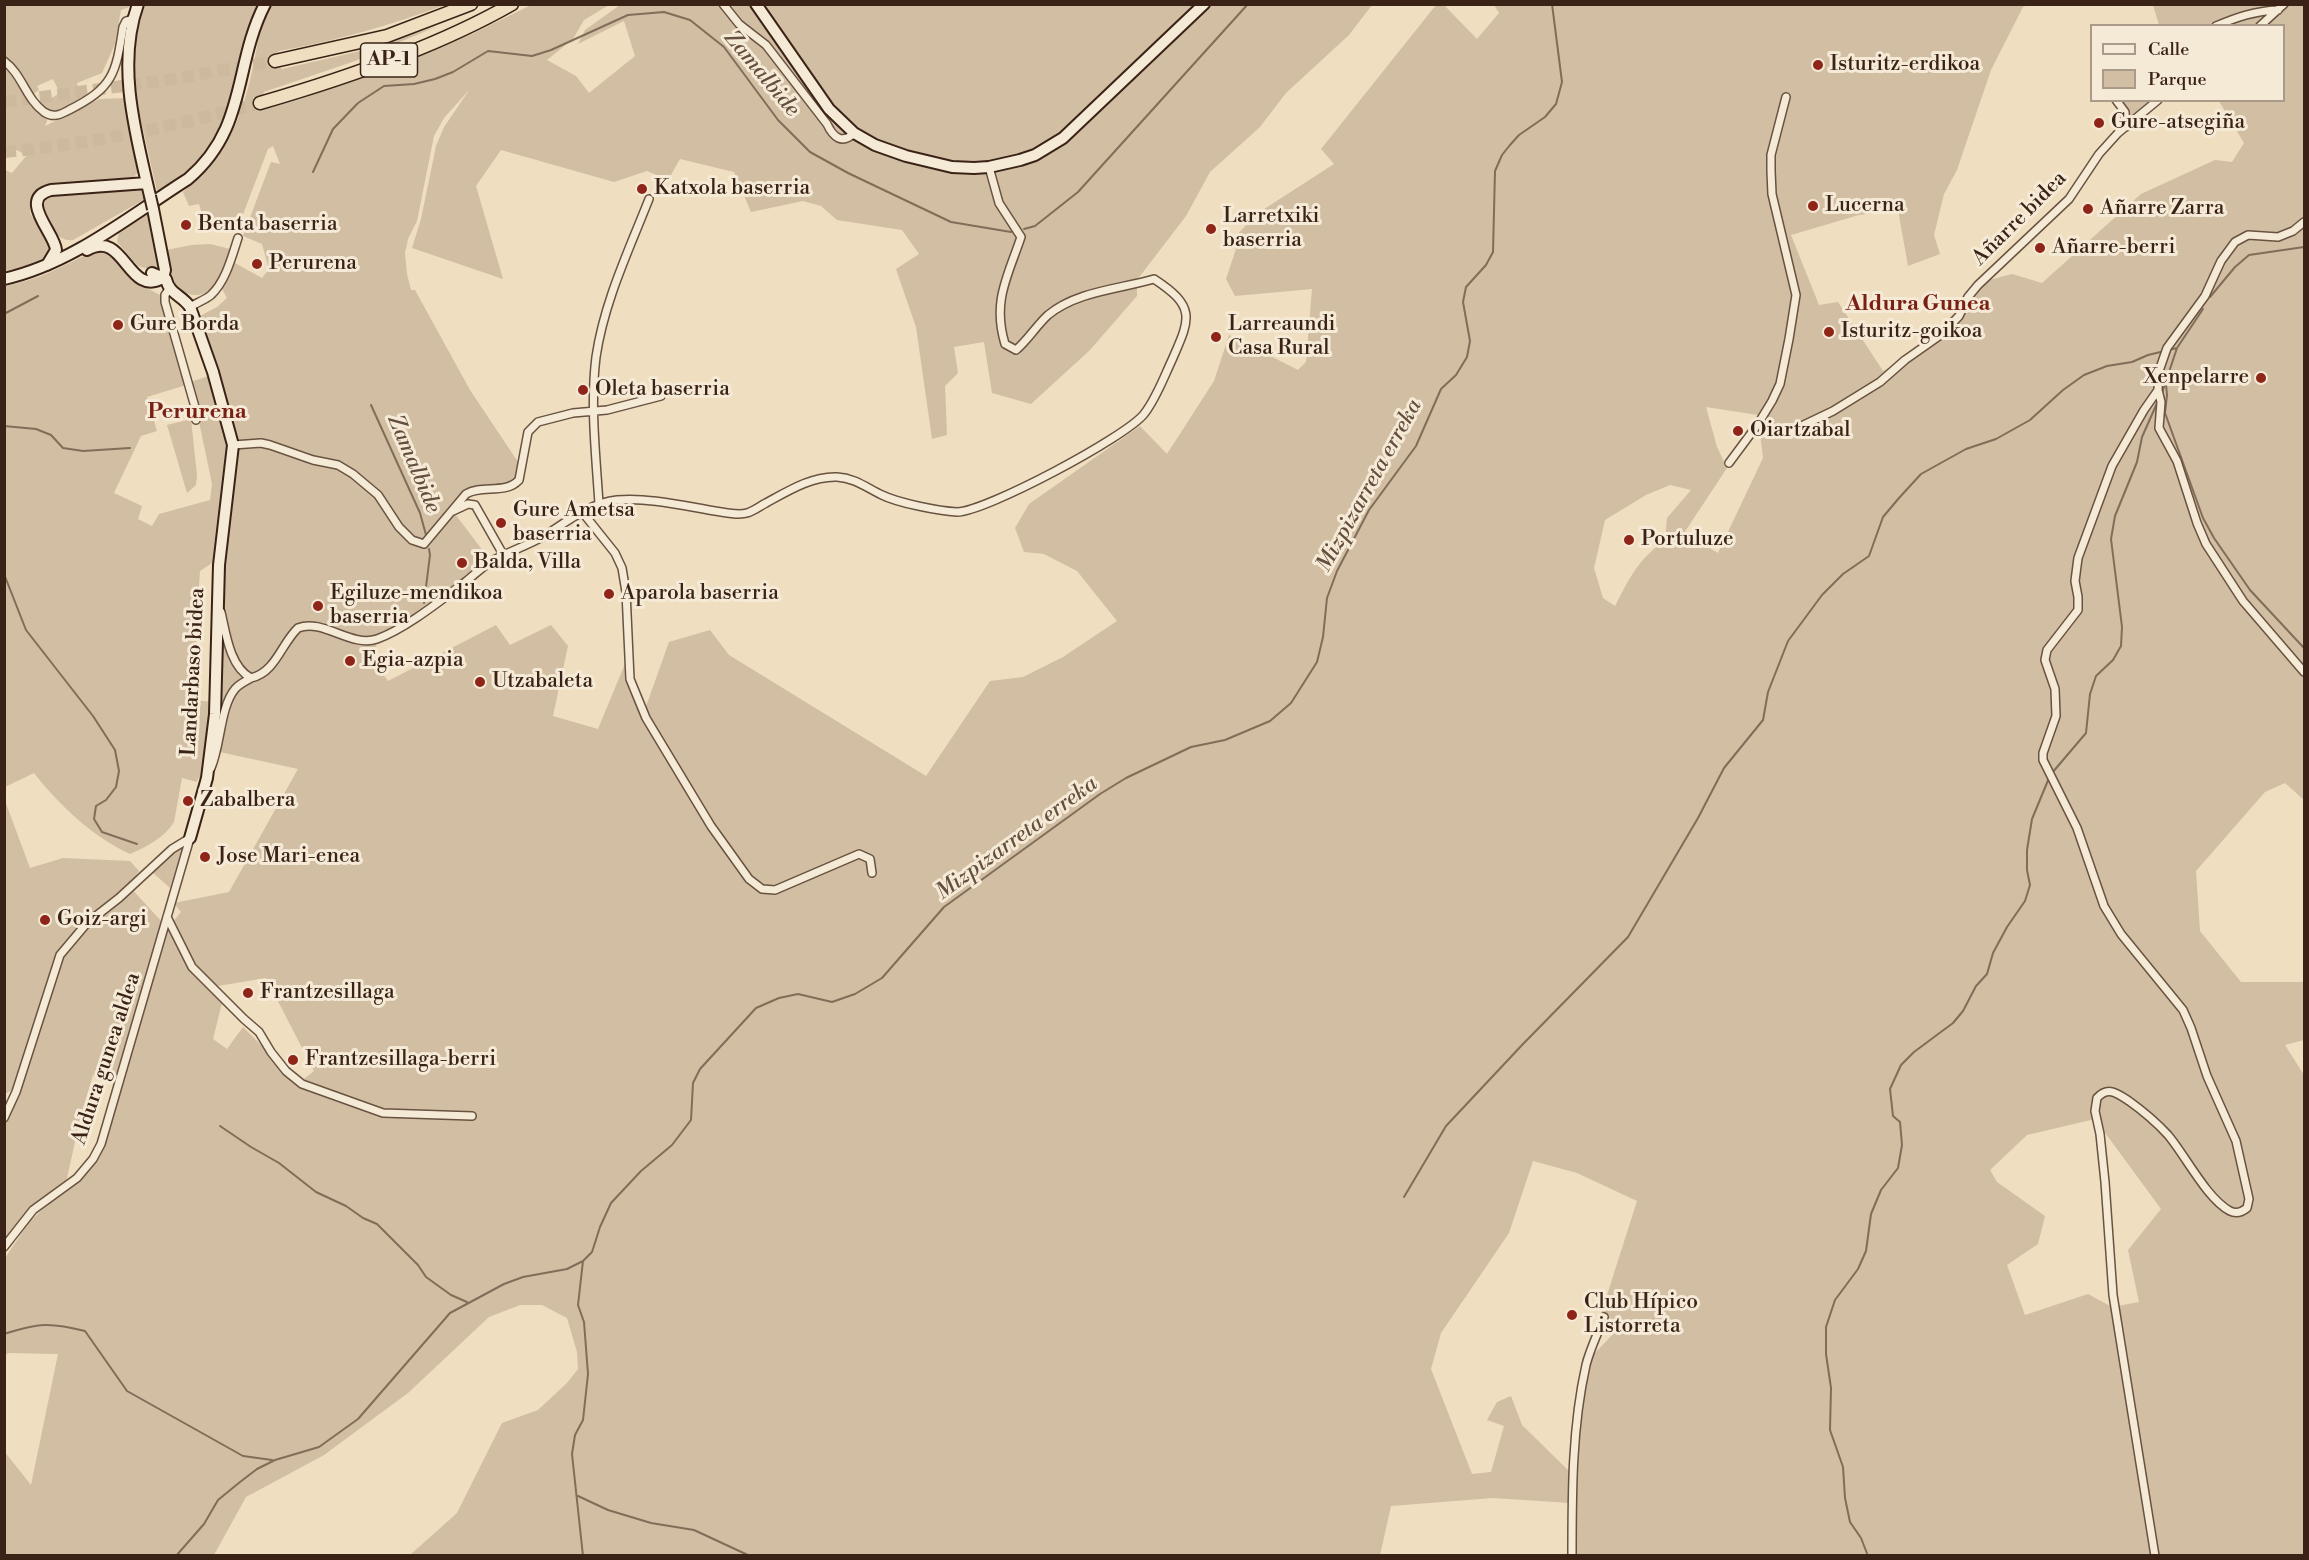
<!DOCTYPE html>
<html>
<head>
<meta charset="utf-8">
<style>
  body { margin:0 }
  #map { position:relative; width:2309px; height:1560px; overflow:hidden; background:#f0dec0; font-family:"Libre Bodoni",serif }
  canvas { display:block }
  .frame { position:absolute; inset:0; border:6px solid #3a2316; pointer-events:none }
  .legend { position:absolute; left:2090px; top:24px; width:195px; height:78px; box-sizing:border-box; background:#f5ead6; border:2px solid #aa9a89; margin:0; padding:8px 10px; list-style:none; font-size:18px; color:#3a2316 }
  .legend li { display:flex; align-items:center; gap:12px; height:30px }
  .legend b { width:30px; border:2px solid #aa9a89 }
</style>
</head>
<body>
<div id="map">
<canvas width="2309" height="1560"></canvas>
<div class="frame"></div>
<ul class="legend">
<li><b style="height:8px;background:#f5ead6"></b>Calle</li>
<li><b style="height:16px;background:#d1bea3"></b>Parque</li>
</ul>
</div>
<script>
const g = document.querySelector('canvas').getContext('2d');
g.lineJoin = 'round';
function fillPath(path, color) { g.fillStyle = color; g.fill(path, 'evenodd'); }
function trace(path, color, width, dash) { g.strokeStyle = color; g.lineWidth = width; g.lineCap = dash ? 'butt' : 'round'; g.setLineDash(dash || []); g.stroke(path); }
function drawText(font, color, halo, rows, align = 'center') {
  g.font = font + ' "Libre Bodoni",serif'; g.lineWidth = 6; g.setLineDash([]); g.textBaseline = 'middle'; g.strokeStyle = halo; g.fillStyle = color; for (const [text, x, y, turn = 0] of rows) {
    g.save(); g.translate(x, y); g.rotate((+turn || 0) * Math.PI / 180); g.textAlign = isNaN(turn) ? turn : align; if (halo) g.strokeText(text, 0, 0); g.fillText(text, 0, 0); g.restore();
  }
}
const green = new Path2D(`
  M4 5H135L121 10 115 44 102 73 77 83 81 100C65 108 52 120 37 102L50 99 60 93 53 79 37 86 39 90 32 95 13 64 5 57Z
  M141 5H445C391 25 336 41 279 51L275 54V63L282 69 356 52 438 26 355 61 264 92 261 100 266 109 301 99 400 64 470 35 531 5H609L584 20 573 39 547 60 576 76 589 93 635 56 624 21 578 44 585 30 620 5H1372L1349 35 1286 93 1260 127 1210 172 1186 216 1137 280V296L1090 350 1031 404 992 393 984 342 954 347 958 373 945 386 947 435 932 439 916 327 896 269 919 254 902 230 837 220 821 206 803 201 751 212 734 172 680 159 668 180 647 171 614 182 501 150 476 186 503 279 412 248 421 219 436 146 444 127 470 89 444 118 434 136 417 221 408 239 405 253 407 274 411 290H415L470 390 518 462 517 474 513 481 469 492 452 510 493 564 429 610 377 638 375 663 388 681 496 625 510 645 551 625 568 646 553 716 598 729 627 659 644 712 669 642 710 630 729 655 926 776 990 681 1023 677 1063 657 1117 621 1077 571 1044 554 1024 552 1015 528 1029 504 1140 426 1167 454 1214 381 1229 335 1298 370 1306 362 1312 289 1235 296 1226 279 1236 249 1229 243 1258 213 1334 164 1321 149 1436 5H1444L1477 39 1499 13 1494 5H2028L2023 7 1991 70 1957 170 1944 194 1934 235 1940 254 1908 266 1898 210 1859 215 1791 235 1819 305 1838 302 1883 371 1909 357 1989 280 2012 274 2042 283 2141 194 2215 160 2232 162 2244 143 2219 101 2284 100V26L2159 25 2153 5H2304V800L2285 783 2265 792 2196 871 2200 931 2241 982H2304V1040L2285 1045 2304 1075V1555H1568L1570 1503 1493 1498 1391 1506 1380 1555H410L457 1513 502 1423 538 1410 567 1383 578 1369 577 1352 567 1318 542 1305H520L489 1317 408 1393 324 1455 246 1497 214 1555H5L4 1451 31 1485 58 1354 8 1353 5 1356V1258L30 1221 98 1159 168 928 181 912 174 903 229 892 298 769 215 751 221 568 236 437 198 317 217 307 227 298 221 287 233 262 262 278 269 269 262 244 243 236 271 162 280 164 273 146 268 149 240 222 215 221 214 216 203 218 199 204 189 206 183 192C237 145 247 103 259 35H247C236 78 228 131 195 164 184 175 170 182 157 191L133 86V45ZM1706 407 1758 415 1763 458 1718 553 1684 533 1727 468 1717 447ZM1670 485 1691 490 1667 518 1665 540C1637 561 1630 577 1615 606L1603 598 1594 568 1605 520 1646 495ZM266 978 314 1071 299 1083 243 1027 227 1049 213 1039 222 1003 212 987ZM2095 1119 2161 1209 2128 1250 2139 1302 2112 1307 2088 1294 2025 1315 2007 1265 2038 1244 2045 1216 1997 1182 1990 1170 2027 1135ZM1533 1161 1577 1173 1637 1201 1601 1314 1623 1324 1587 1361 1569 1471 1522 1425 1511 1396 1497 1402 1487 1420 1504 1426 1491 1472 1472 1474 1431 1369 1441 1333 1509 1233Z
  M4 65 35 110 48 118 45 126 99 99 126 98 139 165 138 172 133 178 50 183C35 188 31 198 30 213L48 242 51 251C43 266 20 268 5 271V170L12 173 27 155 5 145V110L7 106 5 104Z
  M2118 101H2163L2134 122Z
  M138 188 143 189 145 199 73 240C56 243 42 218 42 203L52 195Z
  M149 211 159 262 158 266 152 270 138 266 117 242 119 231Z
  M210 244 230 249C220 276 210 311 175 287L166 250 192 245Z
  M102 250 111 254 141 285 162 296 186 385 147 397 157 431 141 436 114 493 142 506 138 519 152 526 159 514 210 500 212 484 198 417 221 410 228 447 215 561 200 571 199 586 194 700 212 702 203 779 198 778 197 782 182 778 174 822C164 838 148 846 130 854 92 836 60 806 34 773L5 787V286C25 282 44 276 63 266 77 260 87 253 102 250Z
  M209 376 218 404 198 410 190 382Z
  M191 419 197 475 196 485 187 493 167 425Z
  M4 798 30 868 63 858 130 861 139 871 129 886 162 922 115 1081 93 1075 80 1119 66 1183 23 1216 5 1239V1117L9 1119 30 1055 14 1089 5 1094Z
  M183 846 170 888 151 871Z`);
const stream = new Path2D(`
  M313 172 333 129 358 103 384 86 414 84 435 79 453 72 488 51 532 56 551 50 628 15 664 12 690 20 724 47 778 120 810 152 848 173 951 222 1011 232
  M1024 229 1035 226 1078 192 1248 4
  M2210 297 2235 267 2249 255 2304 247
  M4 314 38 296
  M2166 384 2167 395 2165 413 2203 518 2214 538 2250 590 2304 648
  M2162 393 2177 348 2203 309
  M371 405 420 513 426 535
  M4 426 36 429 51 435 63 448 83 451 130 448
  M4 574 26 630 93 716 115 750 119 771 116 787 106 800 96 806 94 819 102 832 137 844
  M424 603 430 555 429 549
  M2052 773 2086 733 2090 694 2096 676 2113 660 2121 646 2122 627 2111 539 2115 516 2137 462 2142 437 2158 401
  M220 1126 251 1147 279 1163 316 1192 346 1206 363 1218 377 1224 418 1265 426 1277 451 1295 467 1302
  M1404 1197 1446 1126 1523 1044 1628 937 1698 818 1724 768 1763 720 1768 692 1788 641 1822 595 1843 574 1869 556 1883 517 1899 498 1921 474 1966 449 1996 439 2030 420 2063 390 2084 375 2107 366 2132 362 2148 355 2177 348
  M583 1261 578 1305 584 1322 588 1374 583 1420 575 1435 572 1454 583 1556
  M4 1334C39 1323 50 1322 85 1331L127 1391 243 1456 272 1460
  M578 1496 608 1510 651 1523 694 1530 750 1556
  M176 1556 204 1524 218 1500 240 1482 257 1469 275 1460 319 1447 358 1419 450 1313 504 1284 523 1277 567 1269 583 1261 592 1252 600 1227 611 1203 641 1171 672 1145 691 1120 693 1083 700 1069 756 1008 779 998 798 994 832 1002 855 994 882 978 944 907 1100 794 1126 778 1191 747 1225 740 1270 721 1291 703 1317 662 1323 637 1327 598 1337 571 1369 510 1416 446 1441 389 1456 375 1467 357 1470 341 1463 302 1466 287 1486 265 1493 252 1495 171 1502 155 1510 145 1519 135 1545 117 1556 104 1562 82 1552 4
  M1868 1556 1861 1538 1850 1522 1845 1498 1843 1467 1830 1430 1831 1388 1826 1354V1327L1835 1300 1858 1269 1866 1251 1871 1214 1881 1190 1898 1168 1902 1145 1900 1122 1893 1116 1890 1089 1901 1065 1914 1052 1953 1023 1963 1011 1976 986 1987 974 1993 953 2007 927 2025 901 2030 885 2027 870V850L2032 819 2049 778`);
const highwayTunnel = new Path2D(`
  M4 102 167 80 275 61
  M4 152C91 144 176 126 260 103`);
const street = new Path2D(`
  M723 4 739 24 766 45 827 124C833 137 842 145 854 133
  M2216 26C2237 17 2255 11 2278 10
  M2260 26 2284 4
  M4 61C22 74 26 99 44 112 53 118 60 115 69 110 113 88 116 74 123 27L126 21 133 19
  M2116 100 2125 112 2126 127
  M169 289 165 295V302L197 414 196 420
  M190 307C196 303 205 300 211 295 226 281 232 256 238 238
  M2158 390 2161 402 2159 428 2177 461 2197 523 2206 544 2243 601 2304 672
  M1758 424 1784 433 1789 432 1833 411 1880 382 1905 360 1942 334 1959 316 1968 297 1978 285 2069 199 2099 154 2118 133 2158 100
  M233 445 261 443 270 445 313 460 338 465 353 474 378 495 399 527 412 540 424 544 466 494C482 484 505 495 519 480L528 432 538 422 573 413 607 410 661 396
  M1729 463 1758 424 1772 401 1780 384 1789 339 1796 295 1772 194 1771 171V155L1786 97
  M599 504C596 456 590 405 596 357 604 302 629 250 649 199
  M453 511 468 504 475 505 504 556
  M583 513 615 553 622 568 626 592 630 679 646 718 711 826 749 879 762 889 775 890 859 854 870 859 872 873
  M221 612C226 634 230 667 251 678 276 672 281 644 298 628 323 618 351 648 377 639 405 629 440 601 464 583 473 576 481 568 490 562 507 552 527 546 544 536 566 522 590 503 617 500 647 497 685 506 715 511 724 512 737 516 747 513 754 511 760 506 766 503 788 491 812 476 837 477 855 478 867 488 882 495 898 503 939 511 957 512 985 512 1126 437 1144 414 1156 399 1164 377 1172 360 1190 319 1197 307 1154 279 1120 289 1077 291 1048 315 1036 326 1028 340 1016 350L1005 344C992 301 1008 276 1021 237L999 203 989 167
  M211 768C221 745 220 707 235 689 239 684 246 681 251 678
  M167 917 192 967 244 1019 259 1032 271 1052 286 1071 302 1084 383 1113 472 1116
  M4 1118 16 1092 60 955 87 923 119 898 172 849 190 838
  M4 1247 33 1210 77 1178 93 1159 101 1144 190 838
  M1572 1556C1572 1492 1572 1427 1586 1365 1590 1349 1598 1333 1604 1317
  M2155 1556 2113 1295 2105 1182 2100 1134 2095 1111 2097 1098C2108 1086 2117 1093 2129 1101 2143 1111 2156 1122 2168 1135 2185 1155 2207 1199 2230 1211 2236 1214 2242 1212 2247 1208L2249 1199 2236 1141 2207 1076 2191 1028 2183 1010 2121 934 2104 906 2077 828 2043 760V753L2056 716 2055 689 2045 660 2047 650 2078 610V597L2075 581 2078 558 2112 466 2144 410 2158 390 2159 371 2167 348 2205 296 2221 261 2235 242 2248 235 2278 237 2293 231 2304 222`);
const secondary = new Path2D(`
  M138 4C116 65 136 135 150 196
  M756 4 829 109 854 133 875 145 906 156 952 167 974 168 989 167 1020 160 1035 155 1063 138 1204 4
  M153 209 165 270 163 278
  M87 250C125 228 127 298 163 278
  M47 265 56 250C55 233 17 199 51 190L147 183
  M152 273 166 279C169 294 182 295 190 307L213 372 233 445 219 565 215 714 207 778 190 838
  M4 279C72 264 131 215 188 179 248 128 233 66 265 4`);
const highway = new Path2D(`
  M275 61 387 36 471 4
  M260 103C343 79 437 47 512 4`);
const secondaryBridge = new Path2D(`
  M150 196 153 209`);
const markers = [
  [1818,65,6,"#8f2418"],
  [2099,123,6,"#8f2418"],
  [642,189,6,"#8f2418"],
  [1813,206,6,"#8f2418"],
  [2088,209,6,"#8f2418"],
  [186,225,6,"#8f2418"],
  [1211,229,6,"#8f2418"],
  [2040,248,6,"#8f2418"],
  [257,264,6,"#8f2418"],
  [118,325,6,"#8f2418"],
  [1829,332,6,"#8f2418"],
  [1216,337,6,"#8f2418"],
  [2261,378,6,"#8f2418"],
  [583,390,6,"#8f2418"],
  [1738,431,6,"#8f2418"],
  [501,523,6,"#8f2418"],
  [1629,540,6,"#8f2418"],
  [462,563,6,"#8f2418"],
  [609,594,6,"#8f2418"],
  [318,606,6,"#8f2418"],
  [350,661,6,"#8f2418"],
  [480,682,6,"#8f2418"],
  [188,801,6,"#8f2418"],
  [205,857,6,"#8f2418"],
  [45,920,6,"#8f2418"],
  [248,993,6,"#8f2418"],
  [293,1060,6,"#8f2418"],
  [1572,1315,6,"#8f2418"]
];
const shields = [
  [389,60,57]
];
const shieldNames = [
  ["AP-1",389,60]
];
const poiNames = [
  ["Isturitz-erdikoa",1830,65],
  ["Gure-atsegiña",2111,123],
  ["Katxola baserria",654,189],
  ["Lucerna",1825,206],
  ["Añarre Zarra",2100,209],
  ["Larretxiki",1223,217],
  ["baserria",1223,241],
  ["Benta baserria",198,225],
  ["Añarre-berri",2052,248],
  ["Perurena",269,264],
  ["Gure Borda",130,325],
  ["Larreaundi",1228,325],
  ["Casa Rural",1228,349],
  ["Isturitz-goikoa",1841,332],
  ["Xenpelarre",2249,378,"right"],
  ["Oleta baserria",595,390],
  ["Oiartzabal",1750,431],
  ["Gure Ametsa",513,511],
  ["baserria",513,535],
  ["Portuluze",1641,540],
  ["Balda, Villa",474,563],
  ["Egiluze-mendikoa",330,594],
  ["baserria",330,618],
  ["Aparola baserria",621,594],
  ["Egia-azpia",362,661],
  ["Utzabaleta",492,682],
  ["Zabalbera",200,801],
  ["Jose Mari-enea",217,857],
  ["Goiz-argi",57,920],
  ["Frantzesillaga",260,993],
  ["Frantzesillaga-berri",305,1060],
  ["Club Hípico",1584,1303],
  ["Listorreta",1584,1327]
];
const streetNames = [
  ["Añarre bidea",2020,219,-45],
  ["Landarbaso bidea",194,672,-87],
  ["Aldura gunea aldea",107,1059,-72]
];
const waterNames = [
  ["Zamalbide",761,74,50],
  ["Zamalbide",413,464,67],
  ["Mizpizarreta erreka",1370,486,-61],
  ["Mizpizarreta erreka",1017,839,-36]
];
const neighbourhoodNames = [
  ["Aldura Gunea",1918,305],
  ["Perurena",197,413]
];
fillPath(green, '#d1bea3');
trace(stream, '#826d59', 2);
trace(highwayTunnel, '#ccb99e', 12, [12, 6]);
trace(street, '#685240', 10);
trace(secondary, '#3a2316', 14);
trace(highway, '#3a2316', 15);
trace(street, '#f5ead6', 7);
trace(secondary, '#f5ead6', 10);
trace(highway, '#f0dec0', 12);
trace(secondaryBridge, '#3a2316', 14, []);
trace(secondaryBridge, '#f5ead6', 10);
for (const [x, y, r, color] of markers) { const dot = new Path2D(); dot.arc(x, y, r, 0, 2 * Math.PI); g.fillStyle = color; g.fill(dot); trace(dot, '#f5ead6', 2); }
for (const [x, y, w] of shields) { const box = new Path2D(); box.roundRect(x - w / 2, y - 17, w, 34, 4.5); g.fillStyle = '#f5ead6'; g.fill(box); trace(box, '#3a2316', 1.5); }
drawText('bold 20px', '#3a2316', null, shieldNames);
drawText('21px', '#3a2316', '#f5ead6', poiNames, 'left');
drawText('21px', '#3a2316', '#f5ead6', streetNames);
drawText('italic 22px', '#644e3d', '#f5ead6', waterNames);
drawText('bold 22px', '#7a1f14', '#f5ead6', neighbourhoodNames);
</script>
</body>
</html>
